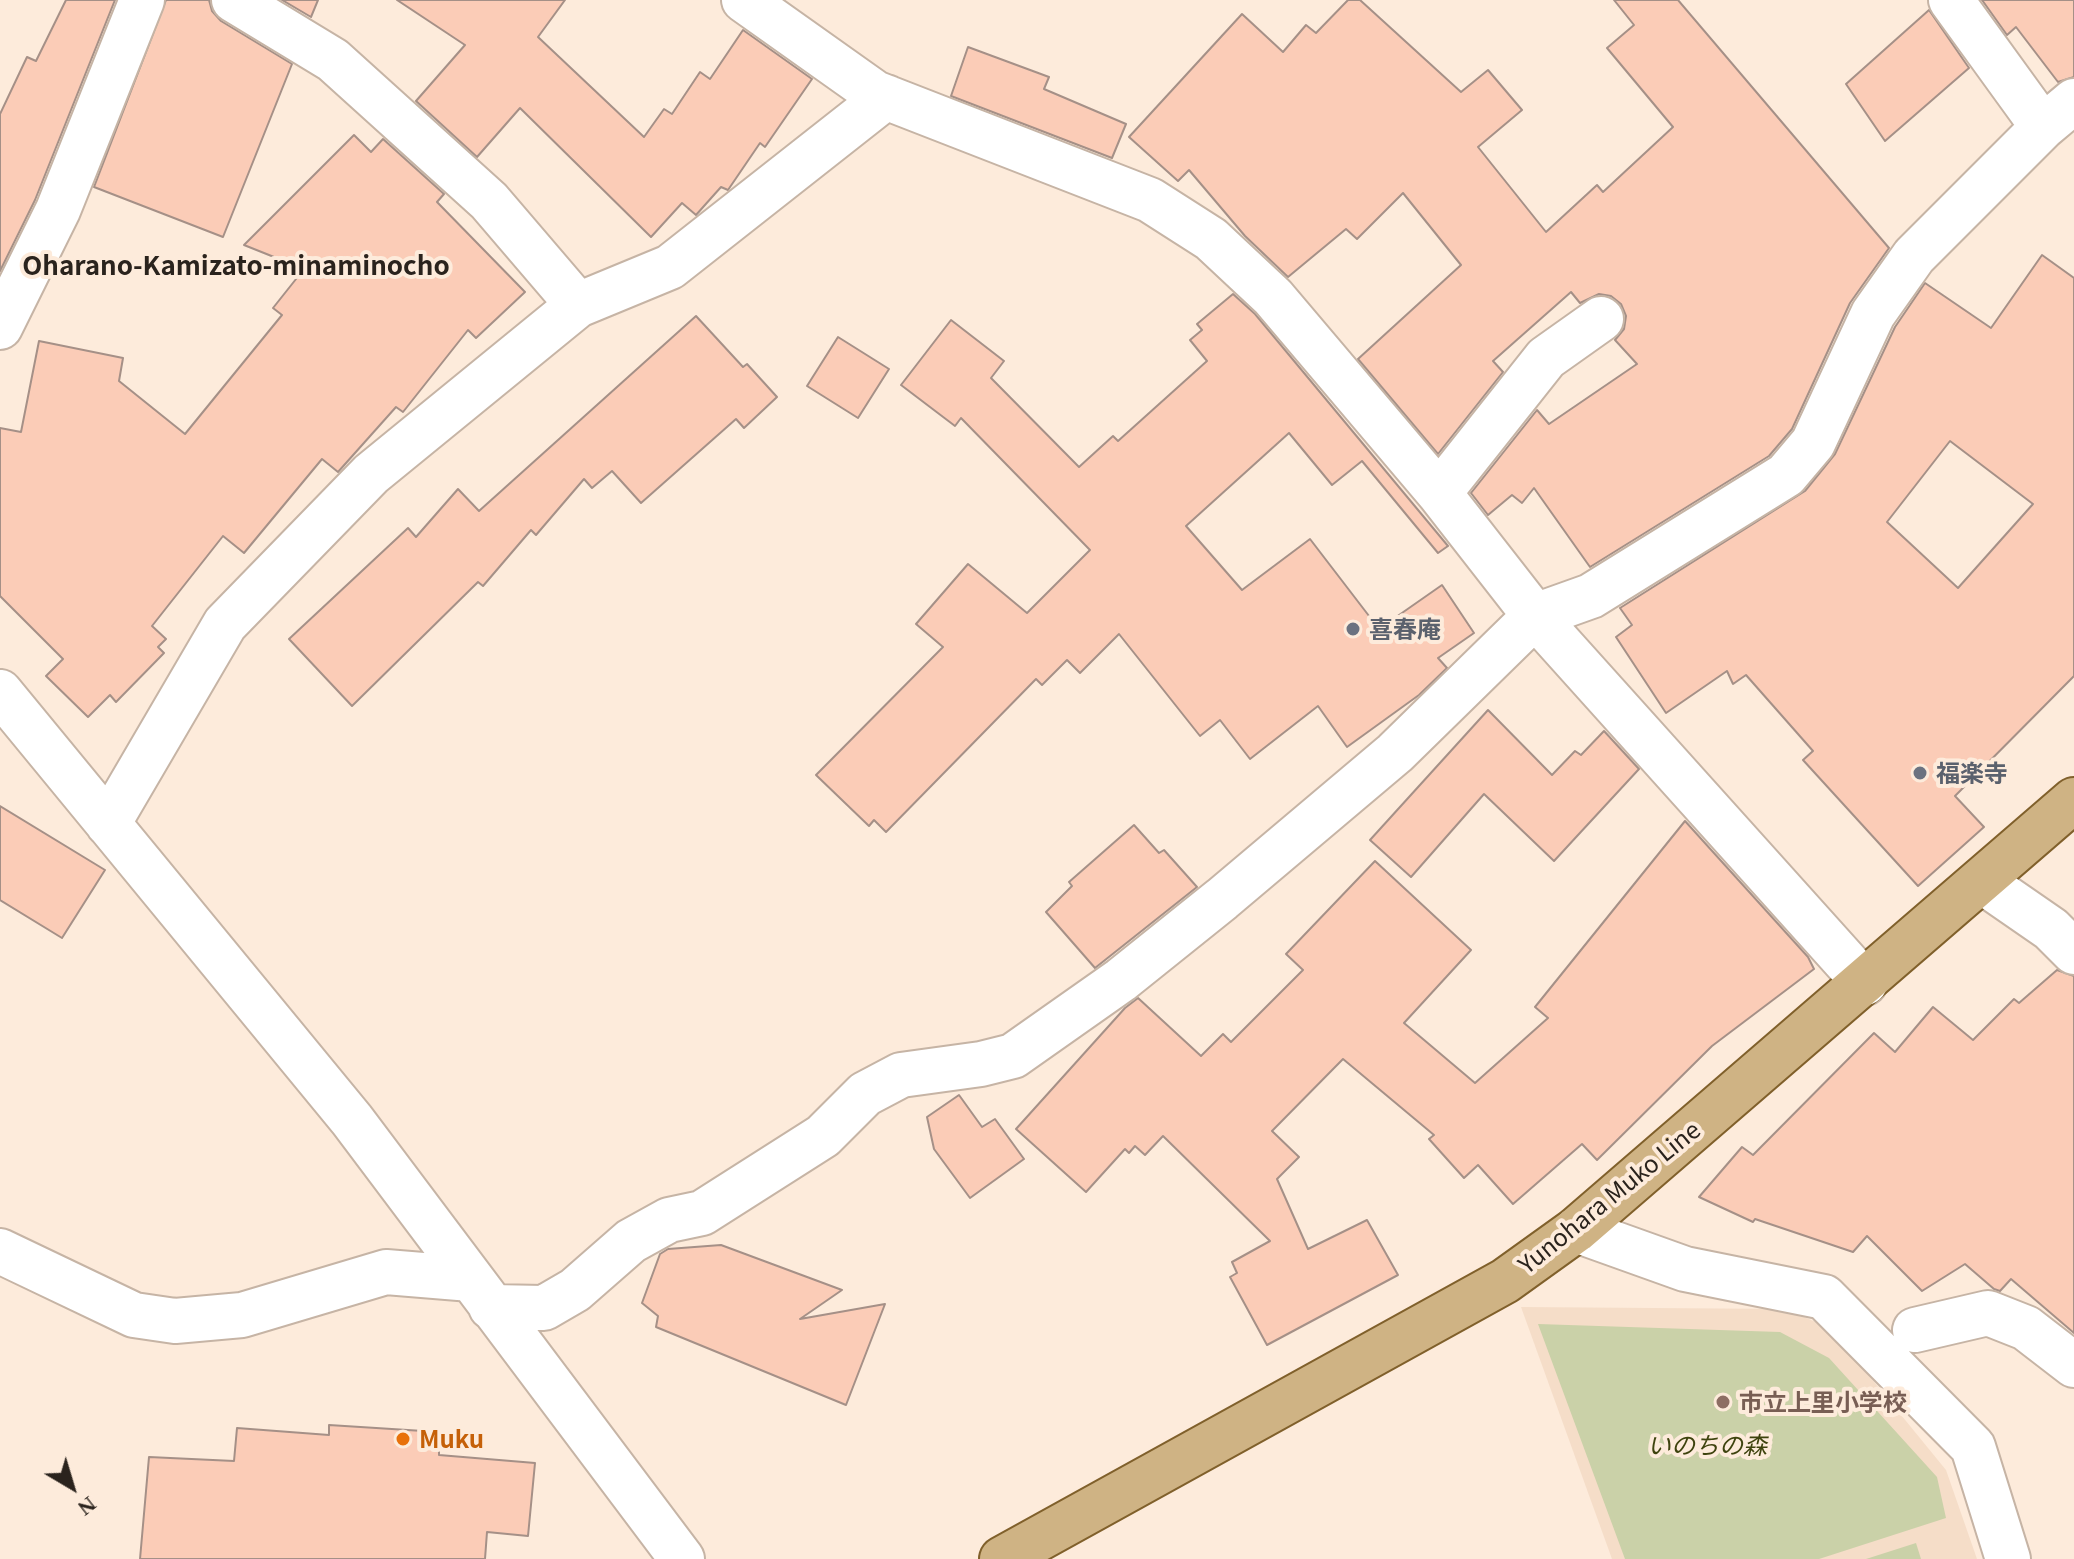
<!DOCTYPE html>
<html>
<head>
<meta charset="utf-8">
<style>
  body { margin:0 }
  #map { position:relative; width:2074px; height:1559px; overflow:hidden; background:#fdebdb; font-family:Georgia,serif }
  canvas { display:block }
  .north { position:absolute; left:32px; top:1447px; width:80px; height:80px; -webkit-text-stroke:6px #fdebdb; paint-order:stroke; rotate:142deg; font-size:22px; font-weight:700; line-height:32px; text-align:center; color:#2a231d }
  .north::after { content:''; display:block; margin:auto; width:28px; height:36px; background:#2a231d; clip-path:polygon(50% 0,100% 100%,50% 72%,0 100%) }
</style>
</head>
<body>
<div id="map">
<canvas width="2074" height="1559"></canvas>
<div class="north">N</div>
</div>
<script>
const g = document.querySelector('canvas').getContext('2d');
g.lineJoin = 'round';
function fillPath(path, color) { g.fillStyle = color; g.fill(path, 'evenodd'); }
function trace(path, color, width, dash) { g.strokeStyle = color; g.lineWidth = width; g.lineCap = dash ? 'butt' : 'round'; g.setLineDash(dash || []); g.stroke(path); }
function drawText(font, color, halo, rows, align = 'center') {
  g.font = font + ' Georgia,"Noto Sans JP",serif'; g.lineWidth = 8; g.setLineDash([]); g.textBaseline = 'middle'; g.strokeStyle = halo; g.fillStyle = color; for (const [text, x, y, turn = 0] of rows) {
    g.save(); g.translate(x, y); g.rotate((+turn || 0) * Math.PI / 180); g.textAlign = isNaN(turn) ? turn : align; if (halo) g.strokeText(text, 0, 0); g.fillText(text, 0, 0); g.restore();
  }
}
const built = new Path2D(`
  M1521 1307 1785 1309 1830 1328 1946 1470 1977 1559H1612Z`);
const green = new Path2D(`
  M1538 1324 1780 1332 1829 1358 1937 1477 1946 1518 1819 1559H1625Z
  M1916 1543 1921 1559H1866Z`);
const building = new Path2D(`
  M66 0H115L35 200 0 271V114L27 57 36 61Z
  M166 0H209L212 11 221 21 292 64 223 237 94 187Z
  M282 0H318L311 17Z
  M397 0H565L538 37 644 137 664 109 672 114 700 72 710 79 743 30 812 79 765 147 760 143 728 190 721 187 696 215 682 203 651 237 520 108 477 157 416 101 465 45Z
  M1348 0H1360L1461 92 1488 70 1522 110 1478 147 1546 232 1597 185 1603 192 1673 127 1607 48 1634 25 1614 0H1678L1889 248 1850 303 1792 429 1769 456 1590 567 1534 488 1522 503 1512 495 1488 515 1471 493 1537 410 1549 424 1637 364 1615 340 1624 329 1626 316 1621 304 1611 296 1599 294 1580 303 1571 292 1493 361 1503 372 1438 454 1358 359 1461 265 1403 193 1357 239 1346 229 1288 277 1245 236 1189 170 1178 181 1129 137 1242 14 1283 52 1306 25 1316 33Z
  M1982 0H2074V77L2058 82 2016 27 2007 35Z
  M1929 10 1969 68 1885 141 1846 84Z
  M968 47 1049 77 1044 89 1126 124 1112 158 951 96Z
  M354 135 371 152 383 139 444 194 437 202 525 292 476 338 468 330 403 412 396 407 338 472 322 459 244 553 223 536 152 626 166 639 158 647 164 653 116 702 110 695 88 717 46 676 63 659 0 596V428L21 432 39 341 123 358 119 381 185 434 282 315 273 308 304 269 244 245Z
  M2042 255 2074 278V676L1955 796 1984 827 1918 886 1803 760 1813 751 1746 675 1733 684 1727 671 1666 713 1616 637 1632 625 1620 608 1805 491 1835 454 1895 327 1925 283 1991 328ZM1950 441 2033 504 1958 588 1887 522Z
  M1233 294 1255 314 1448 546 1438 553 1362 461 1332 485 1289 433 1186 526 1242 590 1310 539 1379 629 1442 585 1474 633 1438 658 1447 668 1419 695 1347 747 1318 706 1250 759 1220 720 1200 736 1119 634 1080 673 1067 660 1042 685 1036 679 886 832 874 820 869 826 816 775 943 647 916 624 968 564 1027 613 1090 550 961 418 955 426 901 385 951 320 1004 361 991 378 1079 467 1113 436 1118 441 1207 361 1190 340 1202 330 1197 324Z
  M696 316 743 367 747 364 777 397 744 428 736 419 641 503 612 471 592 488 584 479 536 535 531 530 483 586 478 582 352 706 289 639 408 528 416 537 458 489 479 511Z
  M838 337 889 369 858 418 807 386Z
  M1488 710 1552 775 1575 751 1581 755 1604 731 1639 769 1554 861 1484 794 1411 877 1370 840Z
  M0 806 105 870 62 938 0 900Z
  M1685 821 1808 957 1814 969 1712 1046 1597 1160 1582 1144 1513 1204 1478 1165 1464 1178 1429 1139 1434 1135 1343 1059 1272 1131 1299 1157 1277 1179 1308 1249 1367 1220 1398 1275 1267 1345 1230 1277 1237 1273 1232 1262 1270 1241 1163 1136 1145 1155 1135 1146 1129 1153 1125 1149 1086 1192 1016 1129 1125 1008 1138 998 1201 1056 1223 1034 1231 1042 1303 970 1286 954 1375 861 1471 950 1404 1023 1475 1083 1548 1018 1535 1007Z
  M1134 825 1159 853 1164 850 1197 887 1095 968 1046 912 1072 886 1069 882Z
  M2057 970 2074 976V1333L2011 1279 2000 1291 1994 1289 1965 1264 1922 1291 1867 1236 1853 1252 1755 1219 1753 1222 1699 1197 1742 1147 1753 1155 1874 1033 1895 1052 1933 1007 1973 1040 2014 999 2019 1003Z
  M959 1095 982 1127 995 1119 1024 1159 970 1198 934 1149 927 1117Z
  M721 1245 842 1290 800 1319 885 1304 846 1405 656 1327 658 1316 642 1303 660 1254 668 1249Z
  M329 1425 439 1432V1455L535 1463 528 1536 487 1532 485 1559H140L149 1457 234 1461 237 1428 329 1435Z`);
const minor = new Path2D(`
  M234 0 333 60 489 201 578 305
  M744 0 875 93 1150 200 1211 239 1273 297 1439 493 1535 616 1865 983
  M1951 0 2043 127
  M0 327 58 210 142 0
  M1439 493 1546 358 1601 319
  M0 692 352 1120 682 1559
  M108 824 225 624 371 474 578 305 670 267 886 97
  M1983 882 2051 929 2074 952
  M1576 1230 1685 1269 1824 1297 1973 1447 2008 1559
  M0 1251 134 1315 175 1321 242 1315 386 1272 471 1279
  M491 1307 544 1308 575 1290 631 1241 669 1220 702 1213 823 1136 865 1094 901 1075 981 1064 1013 1056 1121 980 1222 899 1395 753 1535 616 1591 596 1786 475 1813 443 1873 314 1914 256 2043 127 2074 101
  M1915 1330 1988 1313 2026 1328 2074 1365`);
const major = new Path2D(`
  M1002 1559 1505 1281 1576 1230 2074 800`);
const markers = [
  [1353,629,8,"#6b7280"],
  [1920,773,8,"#6b7280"],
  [1723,1402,8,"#8d6e63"],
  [403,1439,8,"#e8710a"]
];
const worshipNames = [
  ["喜春庵",1369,629],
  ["福楽寺",1936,773]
];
const streetNames = [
  ["Yunohara Muko Line",1609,1197,-39]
];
const educationNames = [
  ["市立上里小学校",1739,1402]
];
const foodNames = [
  ["Muku",419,1439]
];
const parkNames = [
  ["いのちの森",1707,1445]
];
const neighbourhoodNames = [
  ["Oharano-Kamizato-minaminocho",236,265]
];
fillPath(built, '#f5ddc8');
fillPath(green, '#cad1a8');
fillPath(building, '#fbccb7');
trace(building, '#a59087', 2);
trace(minor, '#c6b4a5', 48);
trace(major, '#80602b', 48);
trace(minor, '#fff', 44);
trace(major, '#cfb384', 44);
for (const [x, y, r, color] of markers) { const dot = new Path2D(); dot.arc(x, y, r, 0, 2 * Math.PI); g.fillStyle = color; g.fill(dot); trace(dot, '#fdebdb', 3); }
drawText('bold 24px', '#5b616d', '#fdebdb', worshipNames, 'left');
drawText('24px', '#2a231d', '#fdebdb', streetNames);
drawText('bold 24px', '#785e54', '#fdebdb', educationNames, 'left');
drawText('bold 24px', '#c56008', '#fdebdb', foodNames, 'left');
drawText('italic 24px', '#3e430e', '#fdebdb', parkNames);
drawText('bold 26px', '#2a231d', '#fdebdb', neighbourhoodNames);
</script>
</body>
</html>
